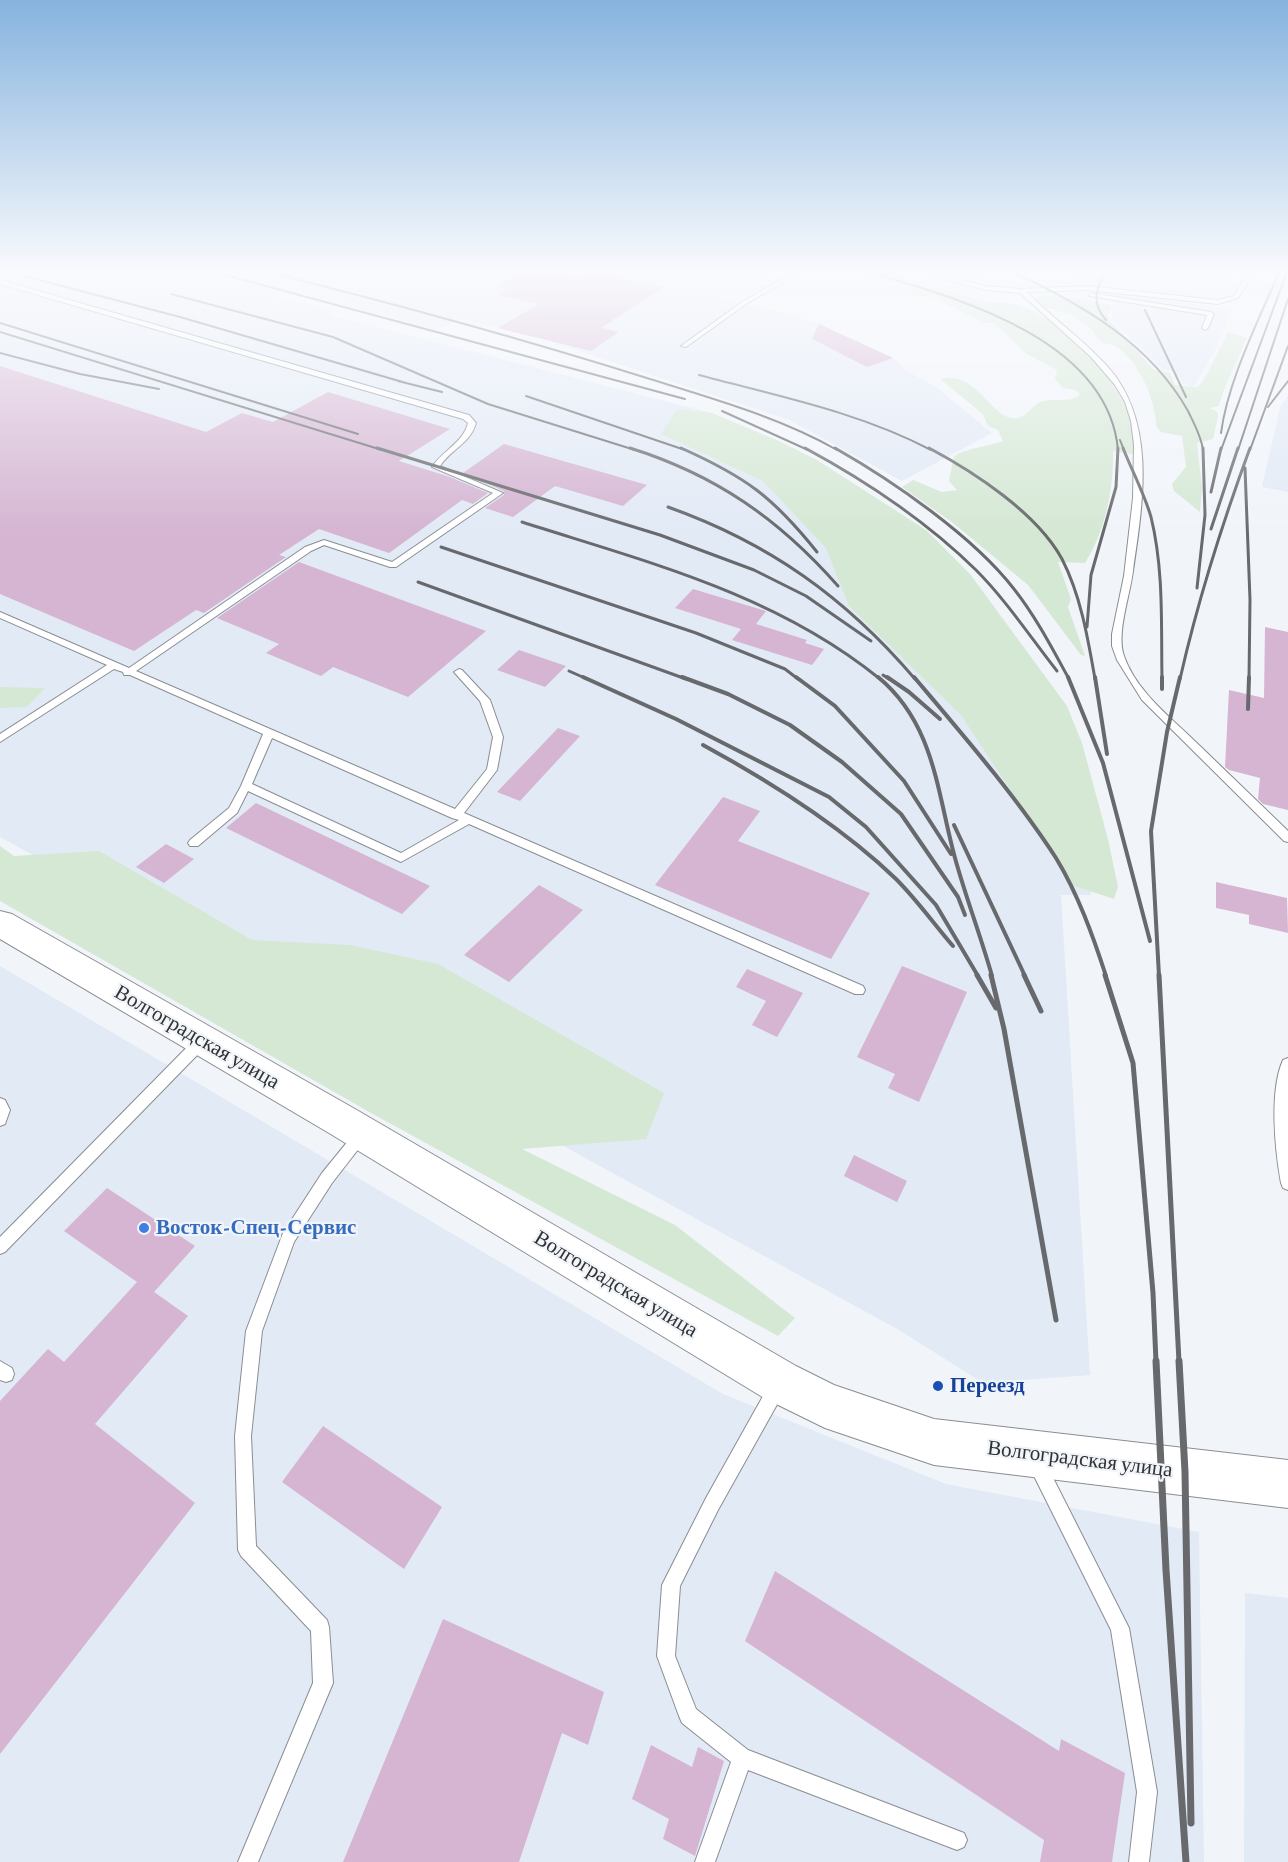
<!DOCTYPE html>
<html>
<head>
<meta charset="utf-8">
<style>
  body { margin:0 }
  canvas { display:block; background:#f1f5fa }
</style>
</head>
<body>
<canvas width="1288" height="1862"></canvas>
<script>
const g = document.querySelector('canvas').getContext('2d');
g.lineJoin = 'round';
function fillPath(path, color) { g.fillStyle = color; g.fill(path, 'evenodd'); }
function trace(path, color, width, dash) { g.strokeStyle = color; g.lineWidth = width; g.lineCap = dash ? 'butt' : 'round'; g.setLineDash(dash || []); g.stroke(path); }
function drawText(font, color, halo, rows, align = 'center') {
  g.font = font + ' "Crimson Pro",serif'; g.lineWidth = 4.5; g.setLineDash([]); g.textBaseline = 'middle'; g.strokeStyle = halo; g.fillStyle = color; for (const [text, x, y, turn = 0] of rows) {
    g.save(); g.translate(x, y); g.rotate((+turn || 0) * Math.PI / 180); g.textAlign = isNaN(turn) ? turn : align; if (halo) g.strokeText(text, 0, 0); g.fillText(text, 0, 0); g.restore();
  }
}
const built = new Path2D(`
  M0 272H156L206 286 213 283 337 310 330 315 712 413 1065 732 1091 895H1061L1090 1375 983 1383 899 1330 0 837Z
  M227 272H777L720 299 786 313 824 326 893 358 907 371 936 387 992 433 902 481 789 420 545 340 464 319 436 330Z
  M928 272H988L991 273 975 284Z
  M1064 272H1231L1216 296 1199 297 1091 282Z
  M1116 293 1232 309 1219 343 1194 386 1183 384 1174 371 1163 370 1113 321 1111 315Z
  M1288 395V492L1262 487 1280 407Z
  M0 966 723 1394 946 1484 1199 1532 1204 1862H0Z
  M1245 1593 1288 1598V1862H1244Z`);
const green = new Path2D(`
  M156 272H198L220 278 206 286Z
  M844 272H888L990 303C1040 294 1103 361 1123 402 1131 418 1133 434 1135 451L1132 454 1113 451C1114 488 1105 532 1085 563L1058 562 1071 599 1068 607 1085 656 1081 655 1028 585 953 523 902 487 913 480 942 492 957 490 949 481 954 456C967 448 986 447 1003 441L998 430 988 426 983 414 940 379C979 369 991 423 1018 418 1027 417 1033 403 1044 401 1056 398 1070 403 1080 395L1076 390 1063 388 1055 379 1057 370 1027 354 994 323H984L935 298 906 294 911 288C890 279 866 280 844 272Z
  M1047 295 1084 299 1112 306 1108 314 1109 319 1154 370 1170 373 1175 385 1197 387 1203 381 1228 332 1247 338 1223 392 1219 406 1210 408 1217 412 1218 416 1213 439 1197 443 1202 488 1200 512 1174 491 1172 484 1186 467 1182 436 1161 432 1156 426C1156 400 1138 359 1115 346 1111 344 1106 344 1102 342 1095 338 1095 332 1090 328 1083 323 1077 321 1072 314L1046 308 1033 298Z
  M677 409 712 413 779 441 817 460 926 530 970 574 1067 706 1082 743 1108 839 1118 887 1114 899 1074 886 961 715 849 606 826 548 763 481 661 434Z
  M0 687 45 688 27 707 0 708Z
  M0 846 14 856 99 851 252 940 350 945 438 964 664 1093 646 1139 522 1149 675 1225 795 1318 778 1336 371 1113 0 901Z`);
const building = new Path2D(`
  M522 272H549L582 279 595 272 664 287 601 328 619 332 591 351 498 328 539 304 498 295 508 289 496 286Z
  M819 324 893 358 867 367 812 339Z
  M0 366 206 432 242 413 273 422 328 392 450 429 399 461 450 477 488 493 473 504 462 500 389 553 319 529 279 555 286 557 204 613 196 610 134 651 0 594Z
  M504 444 647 485 623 506 555 486 513 517 485 508 504 495V491L463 473Z
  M299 562 486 631 408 697 333 667 321 676 266 653 279 644 217 618Z
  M693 589 766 611 756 624 807 640 805 643 824 649 812 665 732 640 741 629 675 608Z
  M1265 627 1288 632V810L1263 804 1258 799 1260 778 1229 770 1225 767 1229 690 1264 698Z
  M519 650 566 666 545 687 497 670Z
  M558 728 580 736 520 801 497 792Z
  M723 797 760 811 738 841 870 893 831 959 655 885Z
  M256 803 430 886 402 914 226 828Z
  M166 844 194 859 164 883 136 867Z
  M1216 882 1287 898 1288 933 1249 924V915L1216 908Z
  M539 885 583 910 509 982 464 955Z
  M902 966 967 992 919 1102 888 1088 895 1074 857 1057Z
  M747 969 803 993 777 1037 752 1025 766 1001 736 987Z
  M854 1155 907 1181 897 1202 844 1176Z
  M107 1188 195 1246 154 1292 188 1316 95 1424 195 1503 0 1754V1401L48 1349 64 1362 137 1282 64 1231Z
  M323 1426 442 1507 404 1569 282 1482Z
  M775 1571 1059 1751 1061 1739 1125 1773 1112 1862H1040L1044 1840 745 1641Z
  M443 1619 604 1692 588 1745 562 1733 519 1862H343Z
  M651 1745 692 1767 698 1747 724 1761 695 1856 663 1839 669 1819 632 1799Z`);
const lane = new Path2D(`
  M794 272H801L746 304 686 347 681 346 742 302Z
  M918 272H927L986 286 1020 289 1087 286 1218 300 1234 296 1249 272H1255L1238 298 1218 304 1087 290 1027 292C1052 318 1083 339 1107 366 1157 421 1143 503 1133 571 1130 596 1116 633 1124 656 1137 693 1173 719 1200 746 1229 774 1259 803 1288 831V842L1284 841 1142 700 1117 660 1112 646V634L1124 576 1133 498 1134 445 1131 421 1125 402 1115 385 1091 357 1020 293 986 290Z
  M0 280 469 415 476 423C470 444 451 449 440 466L503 493 396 567H390L324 545 311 551 136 671 455 809 487 769 493 737 480 701 454 672 459 669 462 670 490 700 503 737 497 770 464 813 863 986 865 990 863 994H855L469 824 401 862 248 791 237 813 198 846H190L188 843 190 840 229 808 241 786 263 734 130 675H124L123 672 114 669 0 742V734L107 665 0 618V612L129 668 305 547 324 540 392 562 493 493 432 467C443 450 463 443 468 423L463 419 0 284ZM272 738 452 818 459 820 401 853 252 784Z
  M1091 293 1211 312 1214 314 1208 328 1205 330 1202 328 1207 315 1089 296Z
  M203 1035 208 1036 210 1040 208 1044 5 1252 0 1254V1237L198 1036Z
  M1288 1058V1190L1283 1188 1281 1183C1275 1150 1269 1091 1283 1060Z
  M0 1098 5 1100 10 1110 5 1124 0 1126Z
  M362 1128 367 1130 369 1134 367 1138 332 1183 294 1242 262 1331 251 1436 256 1546 327 1620 329 1627 333 1683 258 1862H238L313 1683 311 1631 241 1556 238 1550 235 1436 246 1331 283 1233 322 1173 357 1130Z
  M0 1361 12 1368 14 1374 12 1380 6 1382 0 1380Z
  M778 1378 784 1380 786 1386 784 1392 718 1510 680 1586 675 1656 696 1709 748 1750 964 1833 967 1840 964 1847 957 1850 748 1770 715 1862H695L731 1762 682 1723 679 1716 657 1656 662 1585 706 1498 772 1380Z
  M1038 1457 1044 1460 1129 1628 1157 1792 1149 1862H1129L1137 1792 1111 1630 1029 1466 1032 1460Z`);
const secondary = new Path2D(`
  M0 911 12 914 355 1109 796 1366 834 1385 934 1419 1288 1460V1508L934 1465 825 1428 764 1398 329 1133 0 939Z`);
const railFar4 = new Path2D(`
  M9 272 180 317 406 383
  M214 272 685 399
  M267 272C396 304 523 339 650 379 713 399 779 417 837 450
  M869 272C957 298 1108 339 1118 450
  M1013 272C1081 304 1150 343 1188 411 1194 424 1201 435 1203 450
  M1105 272C1095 290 1092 304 1106 320
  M171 294 333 337 488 404 635 450
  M1145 310 1186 397
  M0 323 358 434
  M0 332 382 450
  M0 353 80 374 159 389
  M699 375C777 396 859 412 931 450
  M398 381 442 392
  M526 396 685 450
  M1268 407 1288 381
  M722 411 808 450
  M1221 433C1228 380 1258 322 1279 272
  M1120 440 1124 450
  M1221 450 1287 272
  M1238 450 1288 299
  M1250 450 1288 346`);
const railFar3 = new Path2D(`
  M377 448 660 535 754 570 806 596 871 641
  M630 448C716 475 779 519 838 586
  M681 448C746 477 773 497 817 552
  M805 448C868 482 925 520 976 570 1006 600 1031 638 1057 671
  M835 448C893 481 973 536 1014 589 1036 617 1052 648 1069 679
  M929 448C974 472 1037 513 1062 559 1081 596 1088 639 1095 679
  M1123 448C1132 471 1144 493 1151 517 1164 570 1161 625 1162 679
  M1245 468 1250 600 1249 679
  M1211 492 1221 448
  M668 507C769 543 845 597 915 679
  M522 522C647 562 776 594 880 679
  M1211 529 1238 448
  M441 547 696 633 785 669 798 679
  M418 582 686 679
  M1197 588 1205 515 1203 448
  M1087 627 1091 575 1116 487 1118 448
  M569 671 587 679
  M883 675 889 679
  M1180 679C1198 600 1222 524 1250 448`);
const railFar2 = new Path2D(`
  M583 677 676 719 829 797 866 827 936 905 978 976
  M682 677 728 694 790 725 842 762 901 814 958 897 965 915
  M796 677 835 706 904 781 951 854
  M878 677C935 724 937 793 955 858 966 898 981 937 992 976
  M887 677 909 692 940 719
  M914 677C963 735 1015 795 1056 858 1078 894 1093 936 1106 976
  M1068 677 1103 763 1150 941
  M1095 677 1107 754
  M1162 677V689
  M1248 709 1249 677
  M703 745C771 782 840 825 896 879 917 900 934 924 953 946
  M954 825 1025 976
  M1159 976 1151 831 1167 732 1180 677`);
const railFar1 = new Path2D(`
  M977 975 996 1008
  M991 975 1004 1029 1056 1320
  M1024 975 1041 1011
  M1105 975 1133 1063 1153 1293 1156 1362
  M1159 975 1179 1362`);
const rail = new Path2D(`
  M1156 1361 1166 1570 1186 1862
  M1179 1361 1185 1472 1191 1823`);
const markers = [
  [144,1228,6,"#3f7fe0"],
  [938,1386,6,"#1a4fb4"]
];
const nearStreetnames = [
  ["Волгоградская улица",197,1037,30],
  ["Волгоградская улица",616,1284,31],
  ["Волгоградская улица",1080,1459,7]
];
const nearShopnames = [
  ["Восток-Спец-Сервис",156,1228]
];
const nearTransitnames = [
  ["Переезд",950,1386]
];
fillPath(built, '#e2eaf6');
fillPath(green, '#d5e8d4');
fillPath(building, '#d5b5d2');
trace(lane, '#8a8d92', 2);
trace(secondary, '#8a8d92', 2);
fillPath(lane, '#fff');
fillPath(secondary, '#fff');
trace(railFar4, '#67696c', 2);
trace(railFar3, '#67696c', 3);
trace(railFar2, '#67696c', 4);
trace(railFar1, '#67696c', 5);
trace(rail, '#67696c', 7);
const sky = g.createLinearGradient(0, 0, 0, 533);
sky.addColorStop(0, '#86b3de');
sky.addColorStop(0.51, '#f9fafd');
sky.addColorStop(1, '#f9fafd00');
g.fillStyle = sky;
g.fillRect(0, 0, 1288, 533);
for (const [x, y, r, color] of markers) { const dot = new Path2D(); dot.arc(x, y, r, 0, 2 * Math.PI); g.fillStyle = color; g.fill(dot); trace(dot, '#f1f5fa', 2); }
drawText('21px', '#303133', '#f1f5fa', nearStreetnames);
drawText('bold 21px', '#366cbe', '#f1f5fa', nearShopnames, 'left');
drawText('bold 21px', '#164399', '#f1f5fa', nearTransitnames, 'left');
</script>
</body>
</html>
